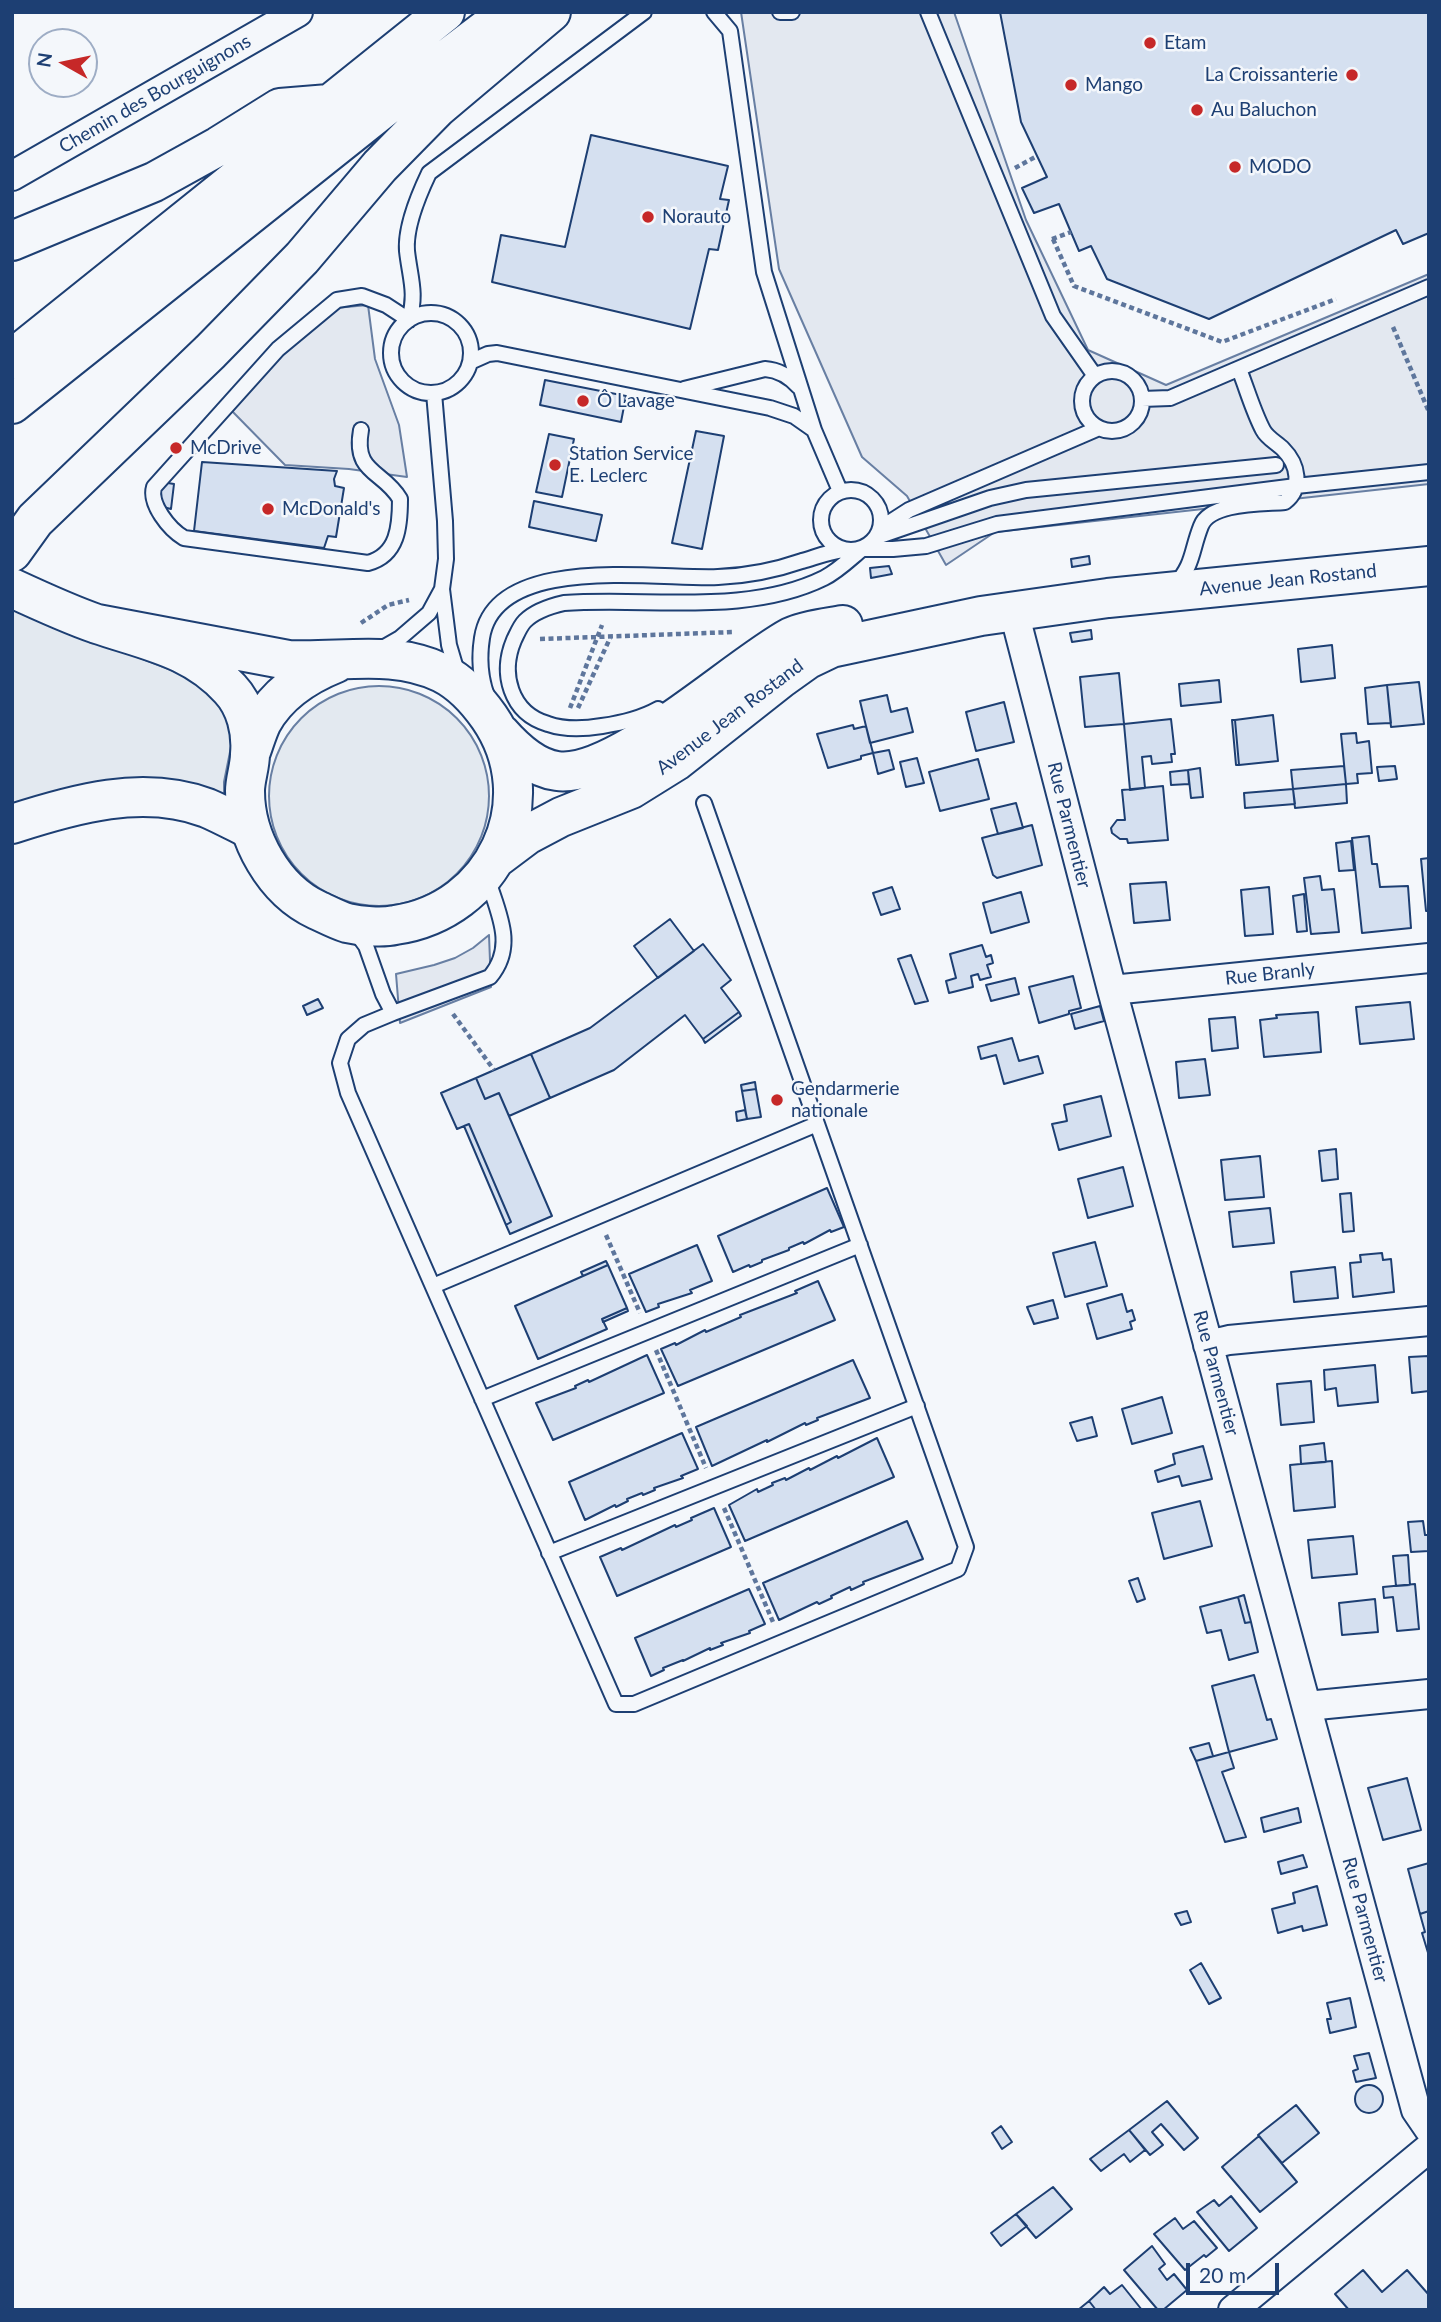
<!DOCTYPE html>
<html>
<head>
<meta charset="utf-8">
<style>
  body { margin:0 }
  #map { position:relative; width:1441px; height:2322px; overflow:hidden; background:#f4f7fb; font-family:Lato,sans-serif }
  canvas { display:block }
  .frame { position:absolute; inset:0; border:14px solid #1d3f73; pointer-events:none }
  .north { position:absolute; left:28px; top:28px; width:70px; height:70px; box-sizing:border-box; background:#f4f7fb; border:2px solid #9eadc5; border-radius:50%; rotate:279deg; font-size:19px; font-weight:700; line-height:28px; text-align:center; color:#1d3f73 }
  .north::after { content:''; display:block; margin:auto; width:24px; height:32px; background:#c62828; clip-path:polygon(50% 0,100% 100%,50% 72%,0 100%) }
  .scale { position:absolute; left:1186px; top:2263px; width:93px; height:32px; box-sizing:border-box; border:4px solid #1d3f73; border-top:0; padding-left:9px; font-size:21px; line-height:24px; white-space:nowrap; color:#1d3f73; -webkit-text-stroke:5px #f4f7fb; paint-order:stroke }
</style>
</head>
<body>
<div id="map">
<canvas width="1441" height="2322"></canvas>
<div class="frame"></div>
<div class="north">N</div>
<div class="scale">20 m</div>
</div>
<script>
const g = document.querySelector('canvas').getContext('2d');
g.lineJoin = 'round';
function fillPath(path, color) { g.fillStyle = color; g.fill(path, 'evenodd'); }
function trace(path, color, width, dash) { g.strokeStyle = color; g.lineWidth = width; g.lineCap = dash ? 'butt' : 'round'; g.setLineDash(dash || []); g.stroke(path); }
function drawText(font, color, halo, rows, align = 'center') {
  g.font = font + ' Lato,sans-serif'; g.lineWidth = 5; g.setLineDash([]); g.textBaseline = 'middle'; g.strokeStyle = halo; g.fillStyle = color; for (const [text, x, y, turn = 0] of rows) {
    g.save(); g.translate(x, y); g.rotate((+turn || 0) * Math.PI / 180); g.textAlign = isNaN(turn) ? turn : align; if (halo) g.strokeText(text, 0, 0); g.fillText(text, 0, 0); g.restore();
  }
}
const green = new Path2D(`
  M12 608 217 688 234 732 224 782V796L12 811Z
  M269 796a110 110 0 1 1 220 0a110 110 0 1 1-220 0Z`);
const parking = new Path2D(`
  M741 12H954L1026 220 1088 350 1166 385 1429 274V484L995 532 946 565 907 496 862 457 779 269Z
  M368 305 375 359 399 425 407 477 349 469 285 465 229 408 275 357 335 308Z
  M489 935 491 987 400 1023 396 974 434 965 455 958 473 948Z`);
const building = new Path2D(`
  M1000 12H1429V233L1403 244 1396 230 1209 319 1107 279 1091 246 1079 251 1059 204 1034 213 1022 188 1047 177 1021 122Z
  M591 135 728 166 720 199 729 200 718 250 709 249 690 329 492 282 501 235 565 247Z
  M545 380 626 396 621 422 540 405Z
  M696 431 724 436 702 549 672 543Z
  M549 434 574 439 562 497 536 492Z
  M202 462 337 471 334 479 335 486 344 488 336 537 328 536 324 548 194 531Z
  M162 482 174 484 171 509 159 506Z
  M534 501 602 515 596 541 529 527Z
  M1089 556 1090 564 1072 567 1071 559Z
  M889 566 892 574 871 578 870 568Z
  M1091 630 1092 639 1072 642 1070 633Z
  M1332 645 1335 678 1301 682 1298 649Z
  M1119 673 1124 724 1085 727 1080 677Z
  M1219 680 1221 702 1181 706 1179 684Z
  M1419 682 1424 724 1391 727 1387 685Z
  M1387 685 1391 723 1368 724 1365 688Z
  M887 695 891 712 907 708 913 732 870 743 860 701Z
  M1004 702 1014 742 976 751 966 712Z
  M1273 715 1278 761 1239 765 1235 720Z
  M1171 719 1175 754H1171L1172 762 1152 764 1151 756 1142 757 1145 788 1130 790 1124 724Z
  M1232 720H1235L1239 765H1236Z
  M853 725 854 729 866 726 873 753 861 756V759L828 768 817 734Z
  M1356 733 1357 743 1369 741 1372 773 1357 774 1358 783 1346 784 1341 734Z
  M889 750 894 769 878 774 873 753Z
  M917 758 924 783 906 787 900 762Z
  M978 759 989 799 940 811 929 772Z
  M1344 766 1346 784 1293 789 1291 770Z
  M1395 766 1397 779 1379 781 1377 767Z
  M1200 768 1203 797 1191 798 1188 770Z
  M1188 770 1189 784 1171 785 1170 772Z
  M1346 784 1347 803 1295 808 1293 789Z
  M1163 786 1168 840 1128 843 1127 839H1120L1112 833 1111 828 1117 820H1125L1122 790Z
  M1293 789 1295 804 1245 808 1244 793Z
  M1016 803 1023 828 998 834 991 809Z
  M1032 825 1042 865 997 878 993 875 982 838Z
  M1369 836 1372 864H1377L1380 887 1408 886 1411 928 1362 933 1352 838Z
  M1351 841 1354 870 1339 871 1336 843Z
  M1429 858V911H1426L1421 859Z
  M1320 876 1322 890 1334 889 1339 932 1311 934 1304 878Z
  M1166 882 1170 920 1134 923 1130 884Z
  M892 887 900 909 881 915 873 893Z
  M1269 887 1273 934 1245 936 1241 890Z
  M1021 892 1029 922 991 933 983 903Z
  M1304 894 1307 931 1297 932 1293 896Z
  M670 919 694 951 658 978 634 946Z
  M703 944 731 980 721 988 739 1012 703 1039 685 1015 614 1070 550 1098 531 1054 590 1028Z
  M982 945 986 957 991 955 993 963 987 965 991 977 980 980 978 974 971 976 973 987 949 993 946 981 956 978 950 954Z
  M911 955 928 1001 915 1004 898 959Z
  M1073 976 1081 1008 1069 1011V1014L1039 1023 1029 987Z
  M1015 978 1019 994 991 1001 986 985Z
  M318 999 323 1008 307 1015 303 1006Z
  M1410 1002 1414 1039 1360 1044 1356 1007Z
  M1100 1006 1104 1021 1075 1029 1071 1014Z
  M739 1012 741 1016 705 1043 703 1039Z
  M1318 1012 1321 1052 1264 1057 1260 1020 1277 1018 1276 1015Z
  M1235 1017 1238 1048 1212 1051 1209 1019Z
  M1012 1038 1019 1061 1038 1056 1043 1073 1004 1084 996 1055 981 1059 978 1047Z
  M531 1054 550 1098 509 1116 499 1093 485 1099 476 1078Z
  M1205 1059 1210 1095 1179 1098 1176 1062Z
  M476 1078 485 1099 499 1093 552 1216 510 1234 506 1225 511 1222 469 1124 457 1129 441 1093Z
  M755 1082 756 1089 742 1091 741 1085Z
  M756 1089 761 1117 747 1119 742 1091Z
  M1101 1096 1111 1136 1059 1150 1052 1124 1067 1121 1064 1105Z
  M745 1110 747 1119 737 1121 736 1112Z
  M469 1124 511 1222 506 1225 464 1126Z
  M1336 1149 1338 1179 1322 1181 1319 1151Z
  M1260 1156 1264 1197 1225 1200 1221 1160Z
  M1123 1167 1133 1206 1088 1218 1078 1179Z
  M827 1188 844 1227 831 1232 830 1230 804 1244 803 1242 789 1248V1250L762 1260V1262L750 1267 749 1265 733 1272 718 1236Z
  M1351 1193 1354 1231 1343 1232 1340 1194Z
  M1270 1208 1274 1243 1233 1247 1229 1212Z
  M1095 1242 1107 1286 1065 1297 1053 1253Z
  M697 1245 712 1281 690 1290 692 1293 658 1304 659 1307 646 1312 629 1274Z
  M1382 1253 1383 1260 1391 1259 1394 1292 1353 1297 1350 1263 1361 1262 1360 1255Z
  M606 1261 608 1265 583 1276 581 1272Z
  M608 1265 627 1308 602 1319 607 1329 538 1359 515 1306Z
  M1335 1267 1338 1298 1294 1302 1291 1272Z
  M818 1281 835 1320 678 1386 661 1349 675 1343 676 1345 705 1330 706 1332 741 1317 740 1315 797 1293 795 1291Z
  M1122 1294 1127 1312 1132 1310 1135 1320 1130 1322 1132 1329 1097 1339 1087 1304Z
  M1053 1300 1058 1318 1034 1324 1027 1307Z
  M627 1308 628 1311 603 1322 602 1319Z
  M647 1355 664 1393 553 1440 536 1403 576 1388 575 1386 588 1380 589 1382Z
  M1429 1356V1391L1412 1393 1409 1357Z
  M853 1360 870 1398 817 1418 818 1420 806 1425 805 1423 767 1442V1440L712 1466 696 1427Z
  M1375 1365 1378 1402 1338 1406 1336 1388 1325 1390 1324 1370Z
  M1311 1381 1314 1422 1281 1425 1277 1384Z
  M1162 1397 1172 1433 1132 1444 1122 1409Z
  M1092 1417 1097 1436 1077 1441 1070 1423Z
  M682 1433 698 1469 681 1476 683 1478 654 1488 655 1490 643 1495 642 1493 627 1499 628 1501 616 1507 615 1505 585 1520 569 1482Z
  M877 1438 894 1477 745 1541 729 1505 757 1489 758 1492 773 1485 772 1483 785 1478 786 1480 809 1468 810 1470 837 1456 838 1458Z
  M1324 1443 1326 1462 1301 1464 1300 1446Z
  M1203 1446 1212 1479 1182 1486 1179 1476 1158 1482 1155 1471 1175 1464 1173 1454Z
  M1332 1461 1335 1507 1294 1511 1290 1465Z
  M1200 1501 1212 1546 1164 1559 1152 1513Z
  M714 1508 731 1547 617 1596 600 1557 621 1548 622 1550 675 1525 676 1527 692 1520 691 1518Z
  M907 1521 923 1559 863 1582 864 1584 851 1590 850 1587 831 1596 832 1598 819 1604 817 1602 779 1620 763 1583Z
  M1423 1521 1425 1535H1429V1551L1411 1552 1408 1522Z
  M1353 1536 1357 1574 1312 1578 1308 1540Z
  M1408 1555 1410 1585 1396 1586 1393 1556Z
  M1138 1578 1145 1599 1137 1602 1129 1581Z
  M1415 1584 1419 1629 1397 1631 1393 1597 1384 1598 1383 1587Z
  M749 1589 765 1624 749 1631 750 1633 721 1643 723 1645 710 1650V1648L683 1661V1660L663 1668 664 1670 651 1676 635 1638Z
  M1244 1595 1251 1622 1245 1623 1238 1597Z
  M1238 1597 1245 1623 1251 1622 1258 1652 1229 1660 1221 1630 1207 1633 1200 1607Z
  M1375 1599 1378 1632 1342 1635 1339 1603Z
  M1254 1675 1267 1720 1271 1719 1277 1739 1229 1752 1212 1686Z
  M1209 1743 1213 1756 1196 1761 1190 1748Z
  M1229 1752 1234 1768 1222 1772 1246 1837 1225 1842 1196 1761Z
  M1407 1778 1421 1830 1383 1840 1368 1788Z
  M1298 1808 1301 1822 1264 1832 1261 1818Z
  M1303 1855 1307 1867 1281 1874 1278 1862Z
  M1429 1863V1911L1420 1914 1408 1869Z
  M1317 1886 1327 1925 1303 1931 1302 1926 1278 1933 1272 1909 1295 1903 1293 1893Z
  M1187 1911 1191 1922 1181 1925 1175 1914Z
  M1429 1911V1956L1422 1933 1425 1932 1420 1914Z
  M1201 1963 1221 1998 1209 2004 1190 1970Z
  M1350 1998 1356 2027 1330 2033 1327 2019H1331L1327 2003Z
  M1369 2053 1376 2078 1356 2082 1353 2071 1358 2069 1354 2056Z
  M1355 2099a14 14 0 1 1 28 0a14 14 0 1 1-28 0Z
  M1167 2101 1198 2138 1184 2150 1161 2124 1152 2132 1163 2145 1150 2155 1129 2130Z
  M1296 2105 1319 2133 1282 2163 1258 2135Z
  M1001 2126 1012 2142 1002 2149 992 2133Z
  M1129 2130 1145 2150 1130 2162 1124 2154 1101 2171 1090 2159Z
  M1259 2136 1297 2182 1260 2212 1222 2167Z
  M1053 2187 1072 2209 1036 2238 1016 2214Z
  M1231 2196 1257 2228 1229 2251 1197 2212 1214 2200 1219 2206Z
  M1016 2214 1027 2226 1001 2246 991 2233Z
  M1175 2218 1183 2229 1194 2221 1217 2248 1206 2257 1204 2255 1185 2270 1154 2234Z
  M1152 2246 1165 2264 1159 2269 1167 2280 1174 2274 1187 2290 1163 2310H1158L1124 2270Z
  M1363 2270 1382 2292 1407 2270 1429 2295V2310H1349L1335 2294Z
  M1122 2285 1142 2310H1096L1089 2301 1104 2287 1110 2294Z
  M1089 2301 1096 2310H1078Z`);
const path = new Path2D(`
  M1015 168 1037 156
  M1052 239 1071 232
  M1053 239 1074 286 1222 342 1336 299
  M1393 327 1429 412
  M361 623 388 605 409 600
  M540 639 734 632
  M570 708 602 625
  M578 708 611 636
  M453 1014 494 1070
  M606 1235 640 1313
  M656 1350 706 1468
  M724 1508 773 1622`);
const lane = new Path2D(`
  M714 12 730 31 764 272 814 430
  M780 12H792
  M928 12 1053 316 1095 376
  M391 353a40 40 0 1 1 80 0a40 40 0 1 1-80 0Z
  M470 362 488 354 497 353 770 408 794 416 814 430 840 491
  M1082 401a30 30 0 1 1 60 0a30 30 0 1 1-60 0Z
  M684 389 765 369C779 370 790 377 799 387
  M434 393 445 521 446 559 442 589 449 645 457 672
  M1142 399 1170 398 1429 287
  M361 430C353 474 383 470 400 499 400 526 398 555 368 563L184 538C169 529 149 504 154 487L278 349 337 300 362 296 386 305 409 320C417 293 410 278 407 251 405 227 419 194 429 173L644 12
  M821 520a30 30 0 1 1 60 0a30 30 0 1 1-60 0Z
  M881 528 909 510 1099 428
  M877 537 990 498 1026 490 1276 465
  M1175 585C1194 564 1191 551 1201 526 1210 502 1263 504 1285 502 1303 488 1298 464 1283 449 1277 443 1267 438 1263 430 1253 411 1247 389 1239 369
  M379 650 400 638 429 613 442 589
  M487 696C480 677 479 657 482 638 495 552 659 580 718 577 746 576 776 570 802 561 816 557 828 552 843 550
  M658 709C640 719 622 723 602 726 584 729 565 730 548 724 510 713 500 673 514 640 517 634 520 626 525 621 535 611 551 606 564 603 648 597 747 616 824 578 838 571 850 559 862 549H893L926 546 997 524 1296 486 1429 472
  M355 931 366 946 383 994 393 1013 490 977C517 945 497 911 487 877
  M393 1013 364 1025 348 1039 340 1063 348 1093 616 1704H634L958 1569 966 1547 704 803
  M433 1286 817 1124
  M482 1399 860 1245
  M549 1553 917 1406`);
const street = new Path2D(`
  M12 176 298 12
  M1014 612 1112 990 1416 2110 1429 2129
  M1112 990 1429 958
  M1208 1345 1229 1340 1429 1321
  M1307 1706 1429 1694
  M1233 2310 1429 2148`);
const secondary = new Path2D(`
  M12 588C40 601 68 614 97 624 147 641 193 648 230 689 246 706 252 732 250 754 250 767 245 779 245 791 245 838 274 890 317 910 326 914 337 920 347 923 360 926 382 928 395 925 494 911 547 801 489 717 477 700 462 683 442 673 393 649 340 663 288 660L97 624
  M500 733C515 750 534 768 557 771 617 779 735 667 791 637 806 630 826 628 843 625
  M250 754C254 744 257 732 262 722 278 693 306 675 336 663
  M495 859 527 835 561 817 631 789 676 761 780 679 808 659 831 648 981 616 1108 598 1429 566`);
const highway = new Path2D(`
  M12 241 154 182 219 146 280 108 329 104
  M12 359 445 12
  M12 404 410 87 509 12
  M12 552 35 520 210 352 302 258 380 166 437 108 551 12
  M12 824C74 804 143 784 207 808 221 814 236 822 250 829`);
const markers = [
  [1150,43,7,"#c62828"],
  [1352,75,7,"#c62828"],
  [1071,85,7,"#c62828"],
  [1197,110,7,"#c62828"],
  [1235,167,7,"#c62828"],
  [648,217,7,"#c62828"],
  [583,401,7,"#c62828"],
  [176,448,7,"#c62828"],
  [555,465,7,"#c62828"],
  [268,509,7,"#c62828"],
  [777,1100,7,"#c62828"]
];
const poiNames = [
  ["Etam",1164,43],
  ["La Croissanterie",1338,75,"right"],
  ["Mango",1085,85],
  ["Au Baluchon",1211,110],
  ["MODO",1249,167],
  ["Norauto",662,217],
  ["Ô Lavage",597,401],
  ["McDrive",190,448],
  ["Station Service",569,454],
  ["E. Leclerc",569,476],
  ["McDonald's",282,509],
  ["Gendarmerie",791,1089],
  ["nationale",791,1111]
];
const streetNames = [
  ["Chemin des Bourguignons",155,94,-30],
  ["Avenue Jean Rostand",1288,580,-6],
  ["Avenue Jean Rostand",730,717,-37],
  ["Rue Parmentier",1069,825,76],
  ["Rue Branly",1270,974,-6],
  ["Rue Parmentier",1216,1373,75],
  ["Rue Parmentier",1365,1920,75]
];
fillPath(green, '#e3e9f0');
trace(green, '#687fa3', 2);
fillPath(parking, '#e3e8f0');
trace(parking, '#687fa3', 2);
fillPath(building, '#d5e0f0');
trace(building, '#1d3f73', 2);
trace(lane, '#1d3f73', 18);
trace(street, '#1d3f73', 32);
trace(secondary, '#1d3f73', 42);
trace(highway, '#1d3f73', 42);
trace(path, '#5e769c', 4.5, [5, 3.5]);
trace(lane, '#f4f7fb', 14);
trace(street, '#f4f7fb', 28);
trace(secondary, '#f4f7fb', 38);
trace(highway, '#f4f7fb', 38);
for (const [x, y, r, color] of markers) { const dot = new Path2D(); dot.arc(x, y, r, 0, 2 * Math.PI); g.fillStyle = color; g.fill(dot); trace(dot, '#f4f7fb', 2.5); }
drawText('19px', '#1d3f73', '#f4f7fb', poiNames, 'left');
drawText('19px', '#1d3f73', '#f4f7fb', streetNames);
</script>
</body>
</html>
